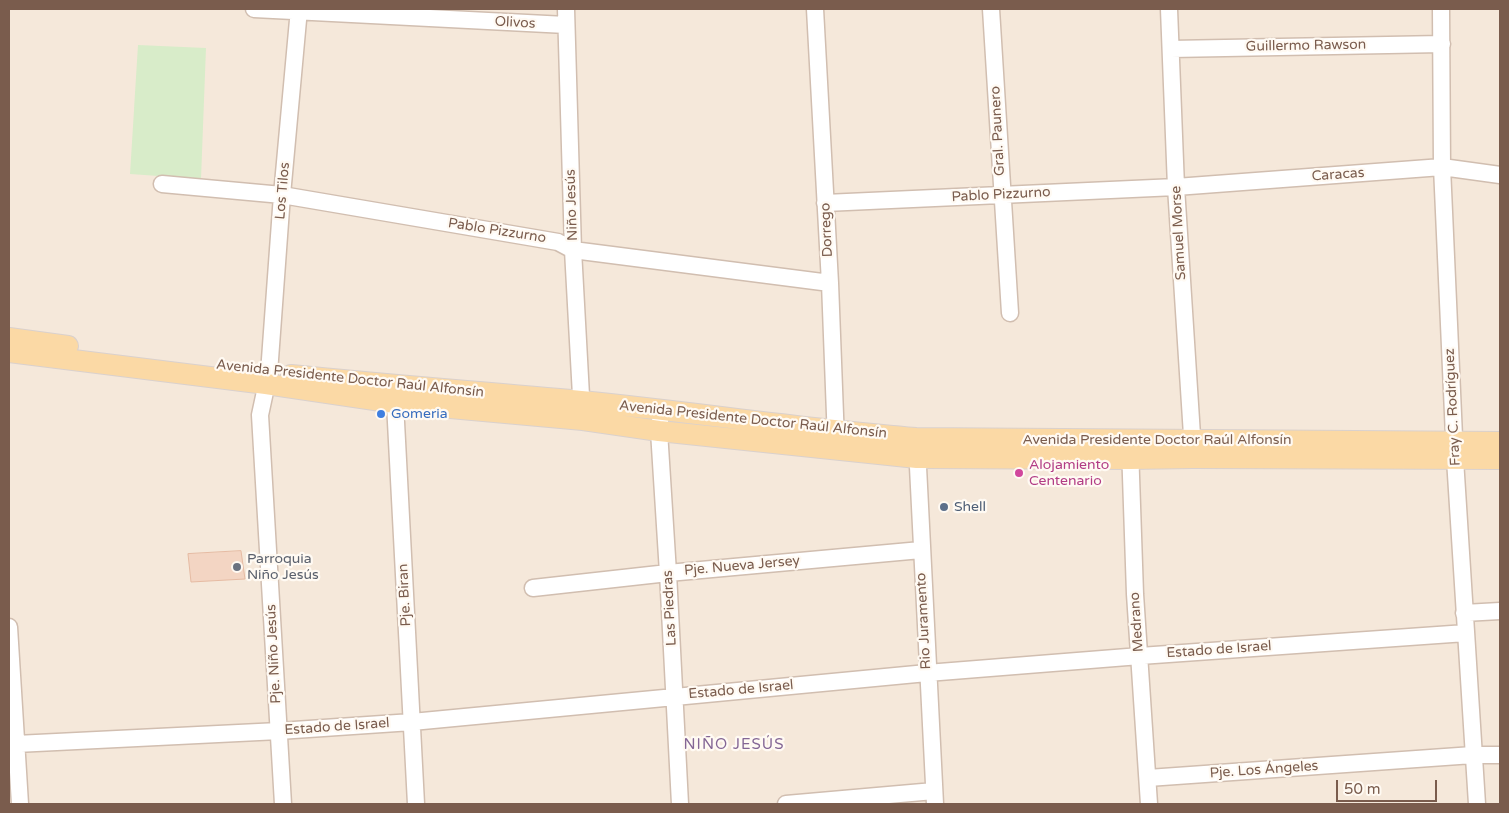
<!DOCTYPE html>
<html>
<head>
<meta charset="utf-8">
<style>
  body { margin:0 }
  #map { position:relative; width:1509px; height:813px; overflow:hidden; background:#fdf6ec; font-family:"Varela Round",sans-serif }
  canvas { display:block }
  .frame { position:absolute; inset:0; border:10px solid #7a5c4d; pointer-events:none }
  .scale { position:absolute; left:1336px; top:780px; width:101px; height:22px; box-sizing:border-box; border:2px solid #7a5c4d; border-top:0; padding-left:6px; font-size:15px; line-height:18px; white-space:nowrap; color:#7a5c4d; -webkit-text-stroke:4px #fffaf3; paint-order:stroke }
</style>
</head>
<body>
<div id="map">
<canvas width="1509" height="813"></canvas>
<div class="frame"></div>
<div class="scale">50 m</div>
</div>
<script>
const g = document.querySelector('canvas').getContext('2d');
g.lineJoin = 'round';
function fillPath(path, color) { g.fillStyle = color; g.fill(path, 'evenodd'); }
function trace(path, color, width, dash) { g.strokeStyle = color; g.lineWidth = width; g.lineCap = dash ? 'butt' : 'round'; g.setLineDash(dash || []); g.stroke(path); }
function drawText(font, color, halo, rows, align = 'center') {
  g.font = font + ' "Varela Round",sans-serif'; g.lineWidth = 4.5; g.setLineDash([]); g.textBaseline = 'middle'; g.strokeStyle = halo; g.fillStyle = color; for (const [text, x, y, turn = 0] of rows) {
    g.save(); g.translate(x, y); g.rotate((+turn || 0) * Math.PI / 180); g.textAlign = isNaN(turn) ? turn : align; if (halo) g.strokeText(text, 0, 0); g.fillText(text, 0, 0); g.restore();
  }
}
const residential = new Path2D(`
  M9 9H1500V804H9Z`);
const green = new Path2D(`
  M138 45 206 48 201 179 130 174Z`);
const building = new Path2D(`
  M241 551 245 579 191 582 188 554Z`);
const minor = new Path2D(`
  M254 9 566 25
  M566 9 573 250 582 414
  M815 9 830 283 836 441
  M991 9 1010 313
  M1169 9 1176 187 1193 451
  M1441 9 1442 167 1455 459 1477 804
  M1171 49 1442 44
  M162 184 282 195 558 242 573 250 830 283
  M825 203 1176 187 1442 167 1500 175
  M396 390 395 403 416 804
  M661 411 659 431 668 573 680 804
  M917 447 935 804
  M1130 447 1135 594 1149 804
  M533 588 668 573 921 550
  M1464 613 1500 611
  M9 627 20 804
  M16 744 279 731 412 722 927 673 1140 656 1466 633
  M1148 778 1473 755H1500
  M283 804 260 415 269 373 282 195 299 9
  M786 804 934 791`);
const major = new Path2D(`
  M9 338 68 346
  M9 352 266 384 395 403 583 420 659 431 917 458 1130 459 1193 458 1500 459
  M291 375C387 385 484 392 581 401 693 412 804 429 916 438L1500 442`);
const markers = [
  [381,414,5,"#3f7fe0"],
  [1019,473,5,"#d1479c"],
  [944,507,5,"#5c6f8a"],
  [237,567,5,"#6b7280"]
];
const streetNames = [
  ["Olivos",515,23,3],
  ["Guillermo Rawson",1306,46,-1],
  ["Gral. Paunero",998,131,-93],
  ["Caracas",1338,175,-4],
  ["Los Tilos",283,191,-85],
  ["Pablo Pizzurno",1001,195,-3],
  ["Niño Jesús",572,205,-92],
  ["Dorrego",827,230,-93],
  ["Pablo Pizzurno",497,231,9],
  ["Samuel Morse",1179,233,-93],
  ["Avenida Presidente Doctor Raúl Alfonsín",350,379,6],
  ["Fray C. Rodríguez",1453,407,-93],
  ["Avenida Presidente Doctor Raúl Alfonsín",753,420,6],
  ["Avenida Presidente Doctor Raúl Alfonsín",1157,440],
  ["Pje. Nueva Jersey",742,566,-5],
  ["Pje. Biran",405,595,-93],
  ["Las Piedras",670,608,-93],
  ["Rio Juramento",924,621,-93],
  ["Medrano",1137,622,-94],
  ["Estado de Israel",1219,650,-4],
  ["Pje. Niño Jesús",274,654,-93],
  ["Estado de Israel",741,690,-5],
  ["Estado de Israel",337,727,-4],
  ["Pje. Los Ángeles",1264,770,-4]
];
const shopNames = [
  ["Gomeria",391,414]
];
const hotelNames = [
  ["Alojamiento",1029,465],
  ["Centenario",1029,481]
];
const serviceNames = [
  ["Shell",954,507]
];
const worshipNames = [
  ["Parroquia",247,559],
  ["Niño Jesús",247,575]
];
const neighbourhoodNames = [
  ["NIÑO JESÚS",734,745]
];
fillPath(residential, '#f5e8da');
fillPath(green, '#d8ecc9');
fillPath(building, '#f3d5c3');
trace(building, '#e6bba3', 1);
trace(minor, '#d1beb0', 19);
trace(major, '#dad1cd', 22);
trace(minor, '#fff', 16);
trace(major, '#fbd9a5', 20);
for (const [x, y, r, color] of markers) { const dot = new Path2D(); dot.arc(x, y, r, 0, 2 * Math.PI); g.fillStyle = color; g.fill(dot); trace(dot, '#fffaf3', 2); }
drawText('14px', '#7a5c4d', '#fffaf3', streetNames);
drawText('14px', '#366cbe', '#fffaf3', shopNames, 'left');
drawText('14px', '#b23c85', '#fffaf3', hotelNames, 'left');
drawText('14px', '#4e5e75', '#fffaf3', serviceNames, 'left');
drawText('14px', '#5b616d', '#fffaf3', worshipNames, 'left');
g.letterSpacing = '1px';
drawText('15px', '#846695', '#fffaf3', neighbourhoodNames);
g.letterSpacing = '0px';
</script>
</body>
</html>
